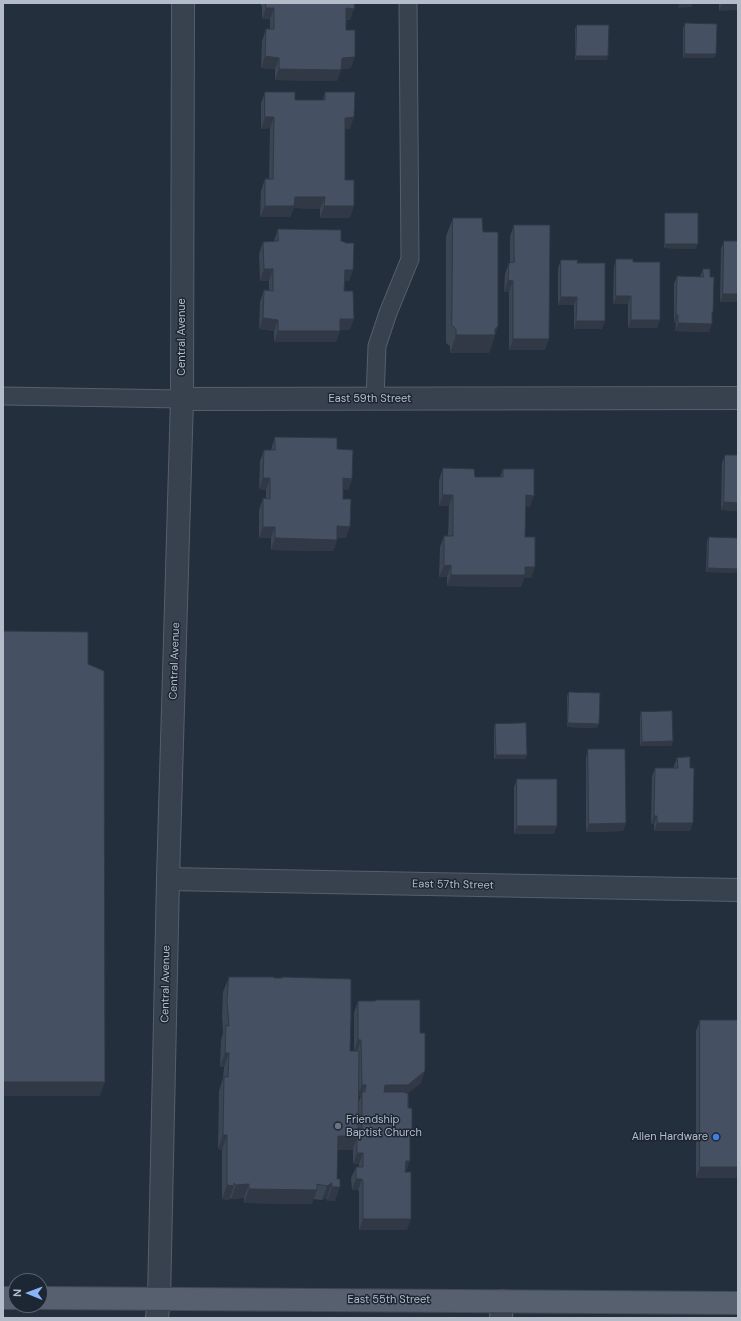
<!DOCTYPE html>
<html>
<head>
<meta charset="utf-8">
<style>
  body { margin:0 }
  #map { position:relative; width:741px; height:1321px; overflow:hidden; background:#242f3e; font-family:"DM Sans",sans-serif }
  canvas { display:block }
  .frame { position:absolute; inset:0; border:4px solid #b4bcc9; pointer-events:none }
  .north { position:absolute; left:8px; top:1273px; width:40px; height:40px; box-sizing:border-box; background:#1d2633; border:1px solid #59626f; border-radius:50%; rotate:271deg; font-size:11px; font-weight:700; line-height:16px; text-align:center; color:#b4bcc9 }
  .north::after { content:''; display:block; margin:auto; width:14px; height:18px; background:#8ab4f8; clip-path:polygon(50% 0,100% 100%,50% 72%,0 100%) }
</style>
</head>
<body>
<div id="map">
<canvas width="741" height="1321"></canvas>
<div class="frame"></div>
<div class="north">N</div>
</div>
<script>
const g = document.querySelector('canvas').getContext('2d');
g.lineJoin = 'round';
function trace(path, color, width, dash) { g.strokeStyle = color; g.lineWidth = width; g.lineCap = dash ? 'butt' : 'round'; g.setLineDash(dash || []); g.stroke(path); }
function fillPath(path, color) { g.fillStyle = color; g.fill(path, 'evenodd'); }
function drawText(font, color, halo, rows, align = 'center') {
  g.font = font + ' "DM Sans",sans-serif'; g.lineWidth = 3; g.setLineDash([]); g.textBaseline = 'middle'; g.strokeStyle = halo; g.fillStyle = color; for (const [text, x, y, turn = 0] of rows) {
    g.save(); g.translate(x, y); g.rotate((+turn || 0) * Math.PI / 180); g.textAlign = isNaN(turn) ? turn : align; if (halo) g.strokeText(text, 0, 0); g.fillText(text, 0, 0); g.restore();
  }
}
const service = new Path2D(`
  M3 396 182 399
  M375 399 377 346 388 313 410 259 408 3`);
const minor = new Path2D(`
  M182 399 738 398
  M168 879 738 890
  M501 1318 502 1301`);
const tertiary = new Path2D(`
  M157 1318 159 1299 168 879 182 399 183 3`);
const primary = new Path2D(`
  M3 1298H16
  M40 1298 738 1303`);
const wall = new Path2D(`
  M261 3H355L350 20H346V30L351 68 341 69 337 81 275 80V69L261 68 262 41 266 29H270V19H262V6H261Z
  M719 3H738L719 11Z
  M685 23 715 58H683V28Z
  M577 25 607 60H575V29Z
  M265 92 295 100H323L325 92 350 129H345V180L350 218H320V209L294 208 290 217H260L261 191 265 179H269L270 128 261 129V103Z
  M665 213 696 249 664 248V218Z
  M453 218 483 232 498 326 489 353H450V346L446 343V236Z
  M514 225 545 350H509V292H504L505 274 509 263H510V236Z
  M278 229 341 241 345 243 353 270 349 281H345L344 291 350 330H340L336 342H274V331L259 329 260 302 264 290 269 291V281H260L259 254 263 242 274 241Z
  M724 241H738V302H720L721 249Z
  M616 259 657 328H628V304H613L614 267Z
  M561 260 577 263 602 329H574V305H558V268Z
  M703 269 710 277 712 317 709 332 675 331 676 323H674V284L677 276 700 277Z
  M275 437 337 449 352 479 348 490H343V499L346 538H337V540L333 551 271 550V538H259V510L263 498H266V490L259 489 260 461 264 450H271Z
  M725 455 738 511 721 510 722 463Z
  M443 468 475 477H500L503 469 530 507H526L525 537 535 567 531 578H524L521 587 447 586V577H439L440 547 444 536H448L449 506H439V480Z
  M709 537 737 573 706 572 707 541Z
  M569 692 597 728 567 727V696Z
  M641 712 673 741 671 746H640V716Z
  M495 724 527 755 525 759H494V728Z
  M588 749 626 823 623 831 586 832V757Z
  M677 758 690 831H654V824H651L652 776 655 768H674V766Z
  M517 779 554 834H514V787Z
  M229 977 274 978 350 1051H354V1013L358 1001H375L376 1000 420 1033 421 1083 408 1093 410 1135 405 1172 407 1230H359V1192L358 1190H352L351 1178 356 1167H359V1164H353V1149L352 1150H338L335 1201H327V1198L322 1200 313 1199 312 1204 244 1203V1198L231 1199 230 1198 229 1200 222 1199V1150L218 1149 219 1091 223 1078 224 1067H220L221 1040 223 1033 222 1016 223 992ZM358 1096H361L358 1103V1128Z
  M700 1020H738V1173L736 1178H696V1031Z`);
const shadedWall = new Path2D(`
  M679 3H693L691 7 678 8Z
  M722 3H738V10L719 11Z
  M266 8H274L270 19H262Z
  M346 8 354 9 350 20 342 19Z
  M685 54H716L715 58H683Z
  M265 56 279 58 275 69 261 68Z
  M576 56H608L607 60H575Z
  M355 57 351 68 337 70 342 58Z
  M279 69 341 70 337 81 275 80Z
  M265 117H274L270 128 261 129Z
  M354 117 350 129H341L345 118Z
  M295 197H325L320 209 294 208 290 217H260L265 206Z
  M324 206H354L350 218H320Z
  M665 244H698L696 249 664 248Z
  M264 269H273L269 281H260Z
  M345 270H353L349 281H341Z
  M508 280 513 281 509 292H504Z
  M723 294H738V302H720Z
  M616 296H631L628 304H613Z
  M561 297H577L574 305H558Z
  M676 315H678L676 323H674Z
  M263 318 278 320 274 331 259 329Z
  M340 319H354L350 330H336Z
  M631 320H660L657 328H628Z
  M576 321H605L602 329H574Z
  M678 323 712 324 709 332 675 331Z
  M498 326 489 353H450L456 335 495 329Z
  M278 331H340L336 342H274Z
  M513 339H549L545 350H509Z
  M263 478H270L266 490 259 489Z
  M343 478 352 479 348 490H339Z
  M443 495H453L449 506H439Z
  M526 495 534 496 530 507H521Z
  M724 502 738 503V511L721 510Z
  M337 526 350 527 346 538H333Z
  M263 527H275L271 538H259Z
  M275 538 337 540 333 551 271 550Z
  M451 565 447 577H439L444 566Z
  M525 567H535L531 578H524L521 587 447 586 451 575Z
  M708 568 738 569 737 573 706 572Z
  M568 723 599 724 597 728 567 727Z
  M673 741 671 746H640L642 742Z
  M496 755H527L525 759H494Z
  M654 816H657L654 824H651Z
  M626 823 623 831 586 832 589 824Z
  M657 823H693L690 831H654Z
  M517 826H557L554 834H514Z
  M358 1040H361L357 1051H354Z
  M225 1053H229L224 1067H220Z
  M425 1071 421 1083 404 1096H380L385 1085Z
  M3 1082H105L100 1096H3Z
  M362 1085H366L361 1096H357Z
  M412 1129 408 1141V1130Z
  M223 1135H227L222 1150 218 1149Z
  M338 1136H358L352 1150H333Z
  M357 1153H363L359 1164H353Z
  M406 1161H410L406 1172Z
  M700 1167H738V1173L736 1178H696Z
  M356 1179H362L358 1190H352Z
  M332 1183 327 1198 322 1200 327 1186Z
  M249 1184 244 1198 231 1199 236 1185Z
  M227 1185 234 1186 229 1200 222 1199Z
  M332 1187H340L335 1201H327Z
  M249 1189 317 1190 312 1204 244 1203Z
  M363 1219H411L407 1230H359Z`);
const building = new Path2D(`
  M266 3H355L354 9 346 8V30H355V57L342 58 341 70 279 69V58L265 56 266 29H274V8H266Z
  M685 23 717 24 716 54H685Z
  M577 25H609L608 56H576Z
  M265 92H295V100H325V92H355L354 117 345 118V180H354V206H324L325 197H295L294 206H265V179H273L274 117H265Z
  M665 213H698V244H665Z
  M453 218H482L483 232H498V326L495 329V335H456V329L452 325Z
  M514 225H550L549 339H513V281L508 280 509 263 514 262Z
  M278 229 341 230V241L345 242V243H354L353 270H345L344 291H353L354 319H340V331H278V320L263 318 264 290 273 291V269H264L263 242 278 241Z
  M724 241H738V294H723Z
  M616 259H633V262H660V320H631V296H616Z
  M561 260H578L577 263H605V321H576L577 297H561Z
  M703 269H710V277H714L713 313 712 312V324L678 323V315H676L677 276 703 277Z
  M275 437 337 438V449L353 450 352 479 343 478V499H351L350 527 337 526V540L275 538V527H263V498L270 499V478H263L264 450H275Z
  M725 455H738V503L724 502Z
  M443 468 474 469 475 477H503V469H534V496L526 495 525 537H535V567H525V575H451V565L444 566V536H453V495H443Z
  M709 537 738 538V569L708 568Z
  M3 631 88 632V664L104 671 105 1082H3Z
  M569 692 600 693 599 724 568 723Z
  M672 711 673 741 642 742 641 712Z
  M526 723 527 755H496L495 724Z
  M588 749H625L626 823 589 824Z
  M690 757V768H694L693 823H657V816H654L655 768H678L677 758Z
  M517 779H557V826H517Z
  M229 977H274V978H282V977L351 979V1018L350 1051H359L358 1136H338L337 1179H340V1187H332V1183L327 1186 317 1184V1190L249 1189V1184L236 1185 234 1183V1186L227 1185V1135H223L224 1077H228L229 1053H225L226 1025 229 1026 227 1001Z
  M376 1000H420V1033H425V1071L408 1085H385L384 1092H405V1093H408V1108H412V1129L408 1130V1134H410V1161H406L405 1172H411V1219H363V1181L362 1179H356V1167H363V1153H357V1138L358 1136V1128H362V1092H365L366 1085H362L361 1040H358V1001H375Z
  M700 1020H738V1167H700Z`);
const markers = [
  [338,1126,4,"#6b7280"],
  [716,1137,4,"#3f7fe0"]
];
const streetNames = [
  ["Central Avenue",182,337,-90],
  ["East 59th Street",370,399],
  ["Central Avenue",175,661,-88],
  ["East 57th Street",453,885,1],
  ["Central Avenue",166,984,-89],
  ["East 55th Street",389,1300]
];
const poiNames = [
  ["Friendship",346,1120],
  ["Baptist Church",346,1133],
  ["Allen Hardware",708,1137,"right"]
];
trace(service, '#565f6c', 19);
trace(minor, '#565f6c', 24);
trace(tertiary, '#565f6c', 24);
trace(primary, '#414a57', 24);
trace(service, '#38414e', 17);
trace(minor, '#38414e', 22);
trace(tertiary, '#38414e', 22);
trace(primary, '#56606e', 22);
fillPath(wall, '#3b4654');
fillPath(shadedWall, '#303945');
fillPath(building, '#455162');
trace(building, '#303945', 1);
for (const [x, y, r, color] of markers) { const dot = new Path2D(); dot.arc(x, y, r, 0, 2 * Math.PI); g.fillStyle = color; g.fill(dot); trace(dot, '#1d2633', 1.5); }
drawText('11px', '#b4bcc9', '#1d2633', streetNames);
drawText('11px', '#b4bcc9', '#1d2633', poiNames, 'left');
</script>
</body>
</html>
